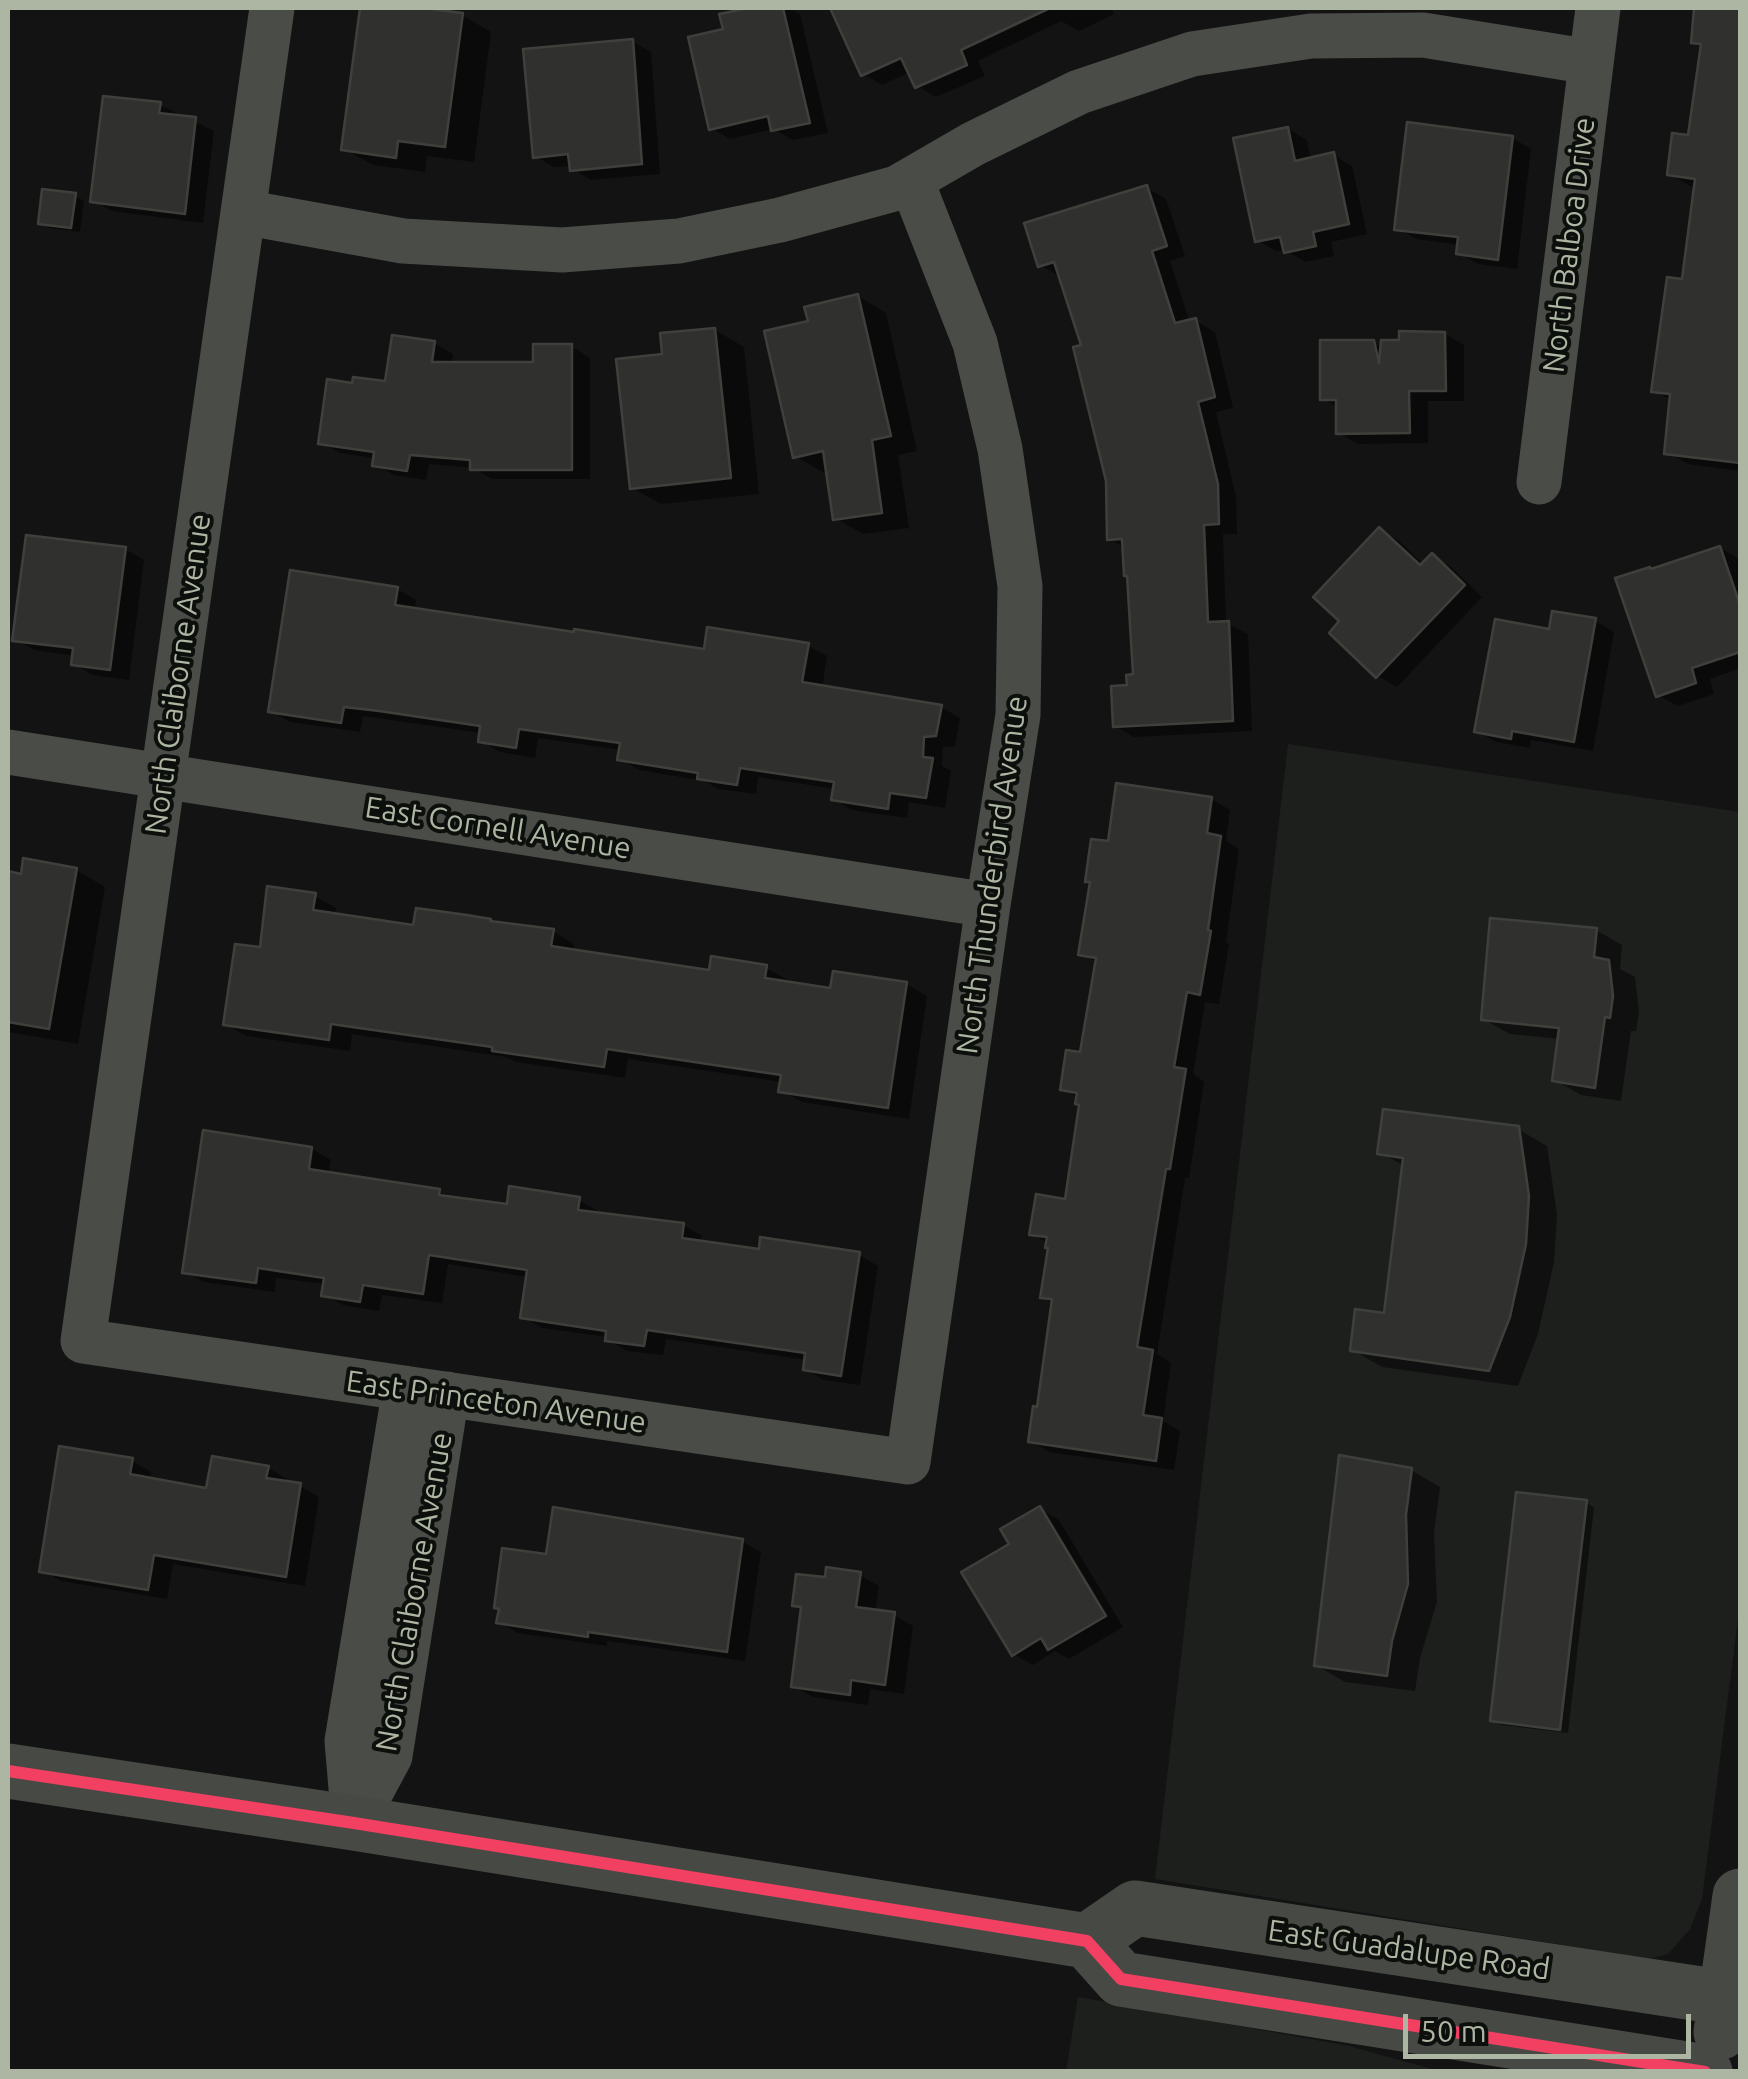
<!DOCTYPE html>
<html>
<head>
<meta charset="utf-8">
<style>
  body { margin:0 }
  #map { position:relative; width:1748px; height:2079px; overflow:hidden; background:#131313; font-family:Ubuntu,sans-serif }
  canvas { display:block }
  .frame { position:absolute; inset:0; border:10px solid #acb6a2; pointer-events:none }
  .scale { position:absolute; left:1403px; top:2014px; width:288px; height:45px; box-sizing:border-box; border:5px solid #acb6a2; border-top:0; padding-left:12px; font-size:30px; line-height:35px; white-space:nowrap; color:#acb6a2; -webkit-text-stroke:8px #0d0f0d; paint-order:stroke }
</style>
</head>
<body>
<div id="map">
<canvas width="1748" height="2079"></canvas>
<div class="frame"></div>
<div class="scale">50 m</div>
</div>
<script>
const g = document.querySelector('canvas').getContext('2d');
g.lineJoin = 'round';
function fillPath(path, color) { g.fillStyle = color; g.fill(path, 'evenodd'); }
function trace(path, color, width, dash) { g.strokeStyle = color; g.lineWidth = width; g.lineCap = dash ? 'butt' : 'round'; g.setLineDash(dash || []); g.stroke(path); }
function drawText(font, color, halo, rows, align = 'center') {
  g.font = font + ' Ubuntu,sans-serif'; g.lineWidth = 8; g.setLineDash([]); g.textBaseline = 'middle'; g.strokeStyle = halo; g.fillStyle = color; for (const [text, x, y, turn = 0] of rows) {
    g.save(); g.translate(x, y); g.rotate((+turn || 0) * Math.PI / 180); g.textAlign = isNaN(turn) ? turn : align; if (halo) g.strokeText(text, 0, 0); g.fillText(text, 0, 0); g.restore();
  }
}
const built = new Path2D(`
  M1288 744 1740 812V1603L1702 1899 1690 1929 1668 1954 1649 1959 1155 1879Z
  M1078 1997 1349 2046 1439 2071 1066 2072Z`);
const shadow = new Path2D(`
  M363 8H405L462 15 491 32 474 162 427 156 425 172 373 165 344 149Z
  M759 8H790L800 14 828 133 793 140 773 129 730 139 711 128 726 31 722 16Z
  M850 8H1111L1114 14 1079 31 1061 21 978 61 985 76 936 97 917 86 910 72 882 85 863 74 836 14Z
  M1697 8H1740V471L1688 464 1667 452 1672 401 1654 390 1684 282 1697 186H1690L1669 174 1690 138 1704 47 1694 41Z
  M632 41 651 52 660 174 591 180 572 169V166L554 167 535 156Z
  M160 105 214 131 203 223 112 211 93 200Z
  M1288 129 1307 140 1311 160 1333 155 1352 166 1367 234 1331 242 1334 256 1305 262 1285 250 1276 251 1257 240Z
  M1512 138 1531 149 1517 269 1478 264 1459 253 1460 245 1416 239 1397 228Z
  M1147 188 1166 199 1185 256 1170 261 1190 323 1196 321 1215 332 1233 408 1216 412 1236 497 1237 534H1223L1226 623 1248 634 1252 731 1134 737 1115 726 1135 677 1125 548 1110 539 1108 480 1084 347 1059 276 1040 265Z
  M75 196 84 201 80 232 49 228 41 223Z
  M858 296 886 313 917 451 898 455 909 528 863 534 835 518 829 471 823 472 795 456 811 323Z
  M715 330 744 347 759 494 661 504 632 488 665 356Z
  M1445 334 1464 345V401H1428V443L1358 444 1339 433V408L1322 398 1373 343 1383 348Z
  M434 343 453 354 452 364H535L571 346 590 358V479H492L473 468 429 464 426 480 394 475 375 464V458L340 453 321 442 354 386 387 384Z
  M1380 530 1399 541 1424 565 1432 557 1451 567 1482 597 1397 687 1378 676 1343 621Z
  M1720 548 1739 559 1740 565V668L1710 679 1714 694 1678 706 1658 695Z
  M125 549 144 560 129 680 93 675 74 664 75 656 34 650 15 639Z
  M397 589 416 600 415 610 706 652 808 646 827 656 822 688 941 707 960 718 955 746 943 747 942 766 951 771 945 808 909 802 907 818 852 810 833 799 835 789 758 777 756 794 718 789 705 781 639 770 620 759 621 750 538 738 535 758 500 752 481 741 482 733 363 716 360 732 290 722 271 711Z
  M1595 621 1614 632 1593 751 1531 740 1530 748 1496 742 1477 731 1551 631Z
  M1211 799 1230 810 1226 841 1239 849 1226 942 1229 944 1219 1004 1205 1002 1193 1074 1204 1082 1189 1178H1185L1157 1354 1171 1363 1163 1421 1180 1431 1174 1470 1049 1452 1030 1441 1039 1409 1054 1303 1043 1296 1049 1244 1032 1234 1067 1202 1082 1105 1079 1098 1063 1089 1082 1055 1098 963 1081 953 1110 844Z
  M76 870 105 887 78 1044 8 1032V874L23 876Z
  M315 896 336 908 335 916 415 928 553 931 574 944 573 952 711 973 766 968 788 980 787 984 832 991 906 984 927 996 909 1119 802 1102 781 1090 782 1082 628 1059 625 1078 516 1062 506 1057 352 1034 350 1051 247 1036 225 1024 263 950Z
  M1596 930 1622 945 1620 969 1635 977 1639 1012 1636 1031H1631L1621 1101 1581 1095 1555 1080 1560 1039 1510 1034 1483 1019Z
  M1518 1129 1547 1146 1557 1214 1554 1262 1538 1334 1518 1386 1382 1367 1353 1350 1386 1316 1404 1166 1380 1152Z
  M312 1149 331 1160 328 1174 439 1192 451 1199 509 1207 579 1200 598 1211 597 1215 683 1225 702 1236 701 1243 761 1252 859 1255 878 1266 860 1385 824 1380 805 1369 807 1360 666 1339 663 1355 627 1351 608 1340V1337L542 1328 523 1317 528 1277 448 1264 442 1303 382 1295 379 1311 343 1305 324 1294 325 1284 276 1278 275 1292 204 1282 185 1271Z
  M132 1461 151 1472 150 1480 208 1491 268 1468 287 1479 286 1484 300 1486 319 1497 305 1586 173 1564 167 1599 61 1581 42 1570Z
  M1411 1470 1440 1487 1434 1533 1437 1602 1420 1658 1415 1691 1345 1682 1316 1665Z
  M1586 1502 1594 1508 1568 1733 1501 1725 1492 1720Z
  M1040 1509 1059 1520 1123 1627 1069 1659 1055 1651 1033 1665 1013 1654V1545Z
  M742 1541 761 1552 745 1661 607 1641V1646L518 1633 499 1622Z
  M860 1575 879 1586 875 1612 894 1615 913 1626 904 1694 870 1689 868 1705 813 1697 794 1686 803 1610 794 1605 827 1580Z`);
const building = new Path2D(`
  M360 8H424L463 13 445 147 398 141 396 158 341 150Z
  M748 8H783L810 123 771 131 768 116 709 130 688 37 723 29 719 14Z
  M830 8H1050L961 50 967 65 915 88 901 58 861 76Z
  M1694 8H1740V463L1664 454 1670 394 1651 392 1667 277 1682 279 1695 179 1667 175 1672 133 1688 135 1701 44 1691 43Z
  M633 39 642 164 570 171 568 154 533 158 523 49Z
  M103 96 161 102 159 113 196 117 185 214 90 202Z
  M1407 122 1513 136 1498 260 1456 254 1458 237 1394 230Z
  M1288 127 1295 161 1334 152 1349 224 1313 232 1316 246 1284 253 1280 237 1255 242 1233 138Z
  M1147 185 1167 246 1152 251 1175 323 1196 318 1215 397 1198 402 1218 484 1219 524 1204 525 1208 622 1229 621 1233 721 1113 727 1111 686 1127 685 1126 675 1133 674 1127 576H1124L1122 539 1107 540 1106 481 1073 347 1081 345 1054 262 1038 267 1024 223Z
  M42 189 76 193 71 228 38 224Z
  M858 294 891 436 872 440 882 513 833 520 823 451 793 458 764 331 808 321 804 307Z
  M715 328 731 478 630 489 616 359 662 354 660 333Z
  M1399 331 1445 332 1446 391H1409L1410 433 1336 434V400H1320V340H1374L1379 363 1381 340H1399Z
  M392 335 435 341 432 362H533V344H572V470H470V460L410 455 407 471 372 466 374 452 318 444 327 379 352 383 353 377 385 381Z
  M1379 527 1420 565 1432 553 1465 585 1376 678 1329 633 1339 621 1313 597Z
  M26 535 126 547 110 670 71 665 73 648 12 641Z
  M1720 546 1740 605V652L1692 668 1696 683 1656 697 1615 578 1650 567 1651 569Z
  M290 570 398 587 395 605 574 632V629L704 649 707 627 809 643 802 682 942 705 936 736 924 737 923 757 933 758 926 798 890 793 888 809 831 800 834 782 740 768 737 785 697 779 698 773 617 760 620 743 519 729 516 748 478 742 480 726 379 711 344 707 341 723 268 712Z
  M1552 611 1596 618 1574 742 1512 731 1511 739 1474 732 1495 619 1549 629Z
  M1116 783 1212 797 1207 833 1221 836 1208 930 1211 931 1200 995 1187 992 1174 1067 1186 1069 1170 1169H1166L1137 1347 1153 1350 1143 1415 1162 1418 1156 1461 1028 1442 1033 1406 1037 1407 1052 1299 1040 1298 1048 1248H1045L1047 1237 1029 1235 1036 1194 1065 1199 1079 1105 1075 1104 1077 1093 1060 1090 1066 1050 1080 1052 1096 958 1078 955 1090 882H1085L1091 839 1108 841Z
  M23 858 77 868 49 1029 8 1022V871L21 874Z
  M267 886 316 893 313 910 413 925 416 908 467 915 491 919 490 921 554 929 551 946 709 970 711 956 767 965 765 978 830 988 833 971 907 982 888 1108 778 1092 781 1075 607 1049 604 1067 492 1051V1047L331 1024 329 1040 223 1025 235 944 260 947Z
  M1490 918 1597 928 1594 957 1609 960 1613 996 1610 1018 1605 1017 1595 1088 1552 1081 1559 1028 1481 1020Z
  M1383 1109 1519 1126 1529 1196 1526 1244 1510 1317 1489 1371 1350 1351 1355 1309 1384 1313 1403 1158 1377 1154Z
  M203 1130 312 1147 309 1169 440 1189 439 1195 507 1204 509 1186 580 1197 578 1210 684 1223 682 1238 759 1249 760 1237 860 1252 841 1376 803 1370 805 1353 647 1330 644 1346 605 1341 606 1331 520 1318 527 1270 429 1255 423 1294 363 1285 360 1302 321 1296 324 1278 258 1268 256 1283 182 1273Z
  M59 1446 133 1458 130 1474 206 1488 212 1456 269 1466 266 1478 301 1483 286 1577 154 1555 148 1590 39 1572Z
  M1339 1455 1412 1468 1406 1515 1408 1584 1392 1641 1387 1676 1314 1666Z
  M1516 1492 1587 1500 1560 1730 1490 1721Z
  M1040 1506 1106 1616 1048 1650 1041 1638 1012 1656 961 1572 1009 1544 1000 1529Z
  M553 1507 743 1539 727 1652 588 1632V1637L496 1623 499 1609 494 1608 502 1548 546 1554Z
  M826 1567 861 1572 856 1607 895 1612 885 1685 851 1680 850 1695 791 1687 801 1607 792 1606 796 1574 825 1577Z`);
const street = new Path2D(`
  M272 8 83 1341 908 1462 988 905 1018 715 1020 586 1000 449 975 343 911 180
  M243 212 403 241 562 250 679 241 780 220 897 188 973 144 1079 92 1192 54 1311 36 1423 35 1591 62
  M1539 482 1598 8
  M8 752 988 905
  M354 1823 390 1756 447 1394
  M354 1823 347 1741 405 1388`);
const secondary = new Path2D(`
  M8 1771 354 1823 1087 1941 1121 1979 1705 2072
  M1087 1941 1135 1908 1740 2000
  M1721 2032 1740 1896`);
const bus1 = new Path2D(`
  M8 1771 354 1823 1087 1941 1121 1979 1705 2072`);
const streetNames = [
  ["North Balboa Drive",1569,245,-83],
  ["North Claiborne Avenue",178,674,-82],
  ["East Cornell Avenue",498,828,9],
  ["North Thunderbird Avenue",992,875,-82],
  ["East Princeton Avenue",496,1402,8],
  ["North Claiborne Avenue",414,1592,-80],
  ["East Guadalupe Road",1409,1950,8]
];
fillPath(built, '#1d1f1d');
fillPath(shadow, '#0007');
fillPath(building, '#30312f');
trace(building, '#3e403b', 2.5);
trace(street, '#4a4c47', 45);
trace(secondary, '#474a44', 55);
trace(bus1, '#f24062', 12);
drawText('30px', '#acb6a2', '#0d0f0d', streetNames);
</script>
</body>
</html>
